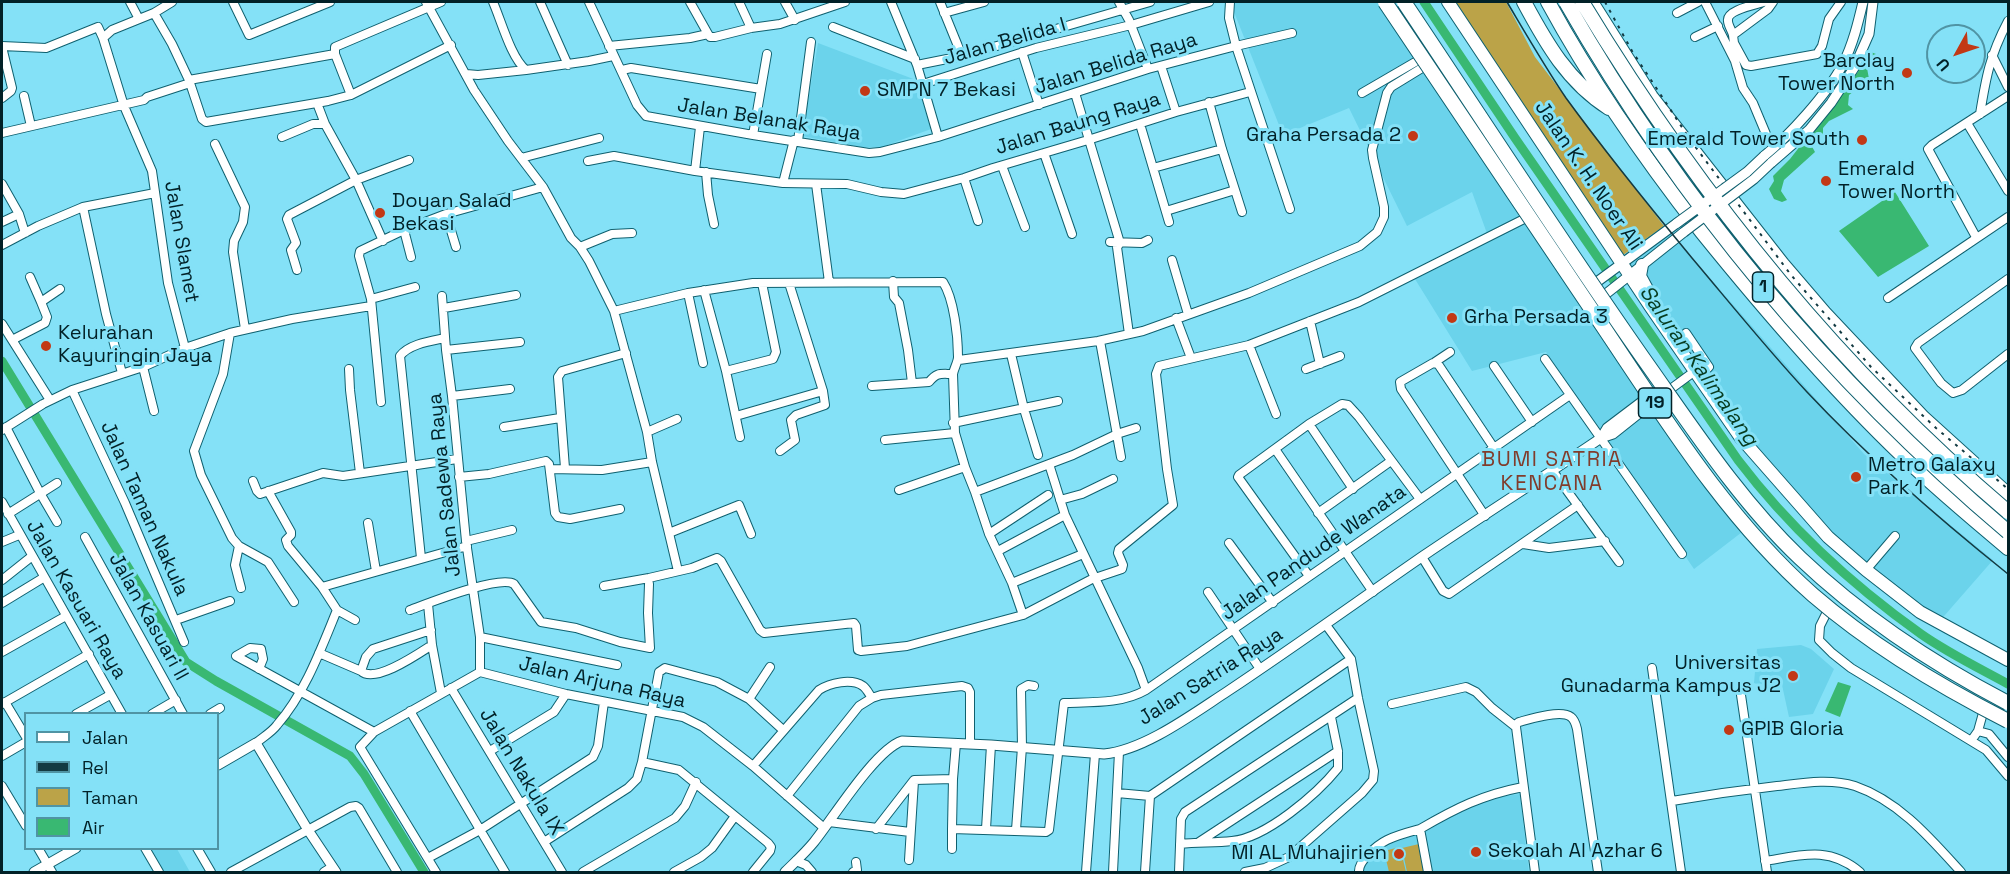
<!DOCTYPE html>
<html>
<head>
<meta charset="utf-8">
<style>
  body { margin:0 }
  #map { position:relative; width:2010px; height:874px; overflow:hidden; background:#84e1f7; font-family:"Space Grotesk",sans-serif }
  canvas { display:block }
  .frame { position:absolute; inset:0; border:3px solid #022127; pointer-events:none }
  .legend { position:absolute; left:24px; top:712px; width:195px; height:138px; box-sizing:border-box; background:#84e1f7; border:2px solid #5094a4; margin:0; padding:8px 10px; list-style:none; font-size:18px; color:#022127 }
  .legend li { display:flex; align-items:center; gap:12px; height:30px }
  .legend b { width:30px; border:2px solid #5094a4 }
  .north { position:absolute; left:1926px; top:24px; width:60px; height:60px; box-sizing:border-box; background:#84e1f7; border:2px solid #5094a4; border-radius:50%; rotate:230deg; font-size:16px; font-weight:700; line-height:24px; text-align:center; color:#022127 }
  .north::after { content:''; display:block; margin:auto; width:21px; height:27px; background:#c23815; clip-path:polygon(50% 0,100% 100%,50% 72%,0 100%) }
</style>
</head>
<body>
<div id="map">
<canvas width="2010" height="874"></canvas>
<div class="frame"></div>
<ul class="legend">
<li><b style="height:8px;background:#fff"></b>Jalan</li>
<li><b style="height:8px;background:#133a42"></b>Rel</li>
<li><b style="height:16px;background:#bba348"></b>Taman</li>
<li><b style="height:16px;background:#39b872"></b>Air</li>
</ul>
<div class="north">U</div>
</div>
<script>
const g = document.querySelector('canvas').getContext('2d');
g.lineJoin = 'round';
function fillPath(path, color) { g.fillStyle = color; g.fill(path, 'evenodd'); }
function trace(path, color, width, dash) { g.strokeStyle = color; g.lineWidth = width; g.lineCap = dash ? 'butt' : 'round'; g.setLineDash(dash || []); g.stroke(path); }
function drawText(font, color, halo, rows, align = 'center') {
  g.font = font + ' "Space Grotesk",sans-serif'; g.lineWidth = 6; g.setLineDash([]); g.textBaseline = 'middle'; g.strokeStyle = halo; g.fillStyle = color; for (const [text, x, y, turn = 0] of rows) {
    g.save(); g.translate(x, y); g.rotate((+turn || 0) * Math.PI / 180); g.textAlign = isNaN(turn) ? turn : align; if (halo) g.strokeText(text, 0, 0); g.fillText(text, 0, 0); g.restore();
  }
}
const built = new Path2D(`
  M1230 2H1378L1422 68 1746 529 1694 569 1546 352 1472 371 1410 271 1489 239 1472 192 1407 226 1349 108 1283 135Z
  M818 43 916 80 931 129 882 147H861L802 136Z
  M1664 226 1864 454 1993 560 1938 623 1830 535 1741 438 1619 258Z
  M1801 645 1811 649 1834 669 1813 714 1789 717 1782 685 1771 689 1754 683 1757 649Z
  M1520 794 1529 872H1430L1423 832 1458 811 1498 797Z
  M1419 833 1425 872H1364L1363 864 1387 843Z
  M149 849H177L190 872H163Z`);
const green = new Path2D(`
  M1456 2H1506L1535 57 1664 226 1619 258Z
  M1419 844 1424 872H1407L1402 848Z
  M1400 847 1406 872H1389L1384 851Z`);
const water = new Path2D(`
  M1868 51 1876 54 1867 68 1869 79 1866 89 1859 87 1849 95 1848 105 1853 109 1829 121 1823 128V140L1820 145 1816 139 1810 143 1815 152 1784 180 1781 191 1787 200 1782 202 1774 199 1769 189 1774 181 1773 176 1790 159 1858 72Z
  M1895 192 1929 246 1878 277 1839 231Z
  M1838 682 1851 686 1840 717 1825 711Z`);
const canal = new Path2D(`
  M1424 2 1515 138 1738 460C1789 527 1852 585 1921 634 1948 653 1979 668 2008 684
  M2 361 186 662 216 681 350 756 364 774 424 872`);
const minor = new Path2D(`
  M130 2 139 19
  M233 2 249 35 330 2
  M426 2 474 90 508 141 543 187 571 238 580 247 589 261 614 311 647 432 652 462 678 571
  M493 2C501 20 511 58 526 70L589 61 613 56
  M540 2 568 65
  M589 2 637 105 646 116 753 135 869 153 880 152 938 137 1148 69 1236 46 1292 33
  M690 2 708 34
  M739 2 751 28
  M785 2 795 20
  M891 2 917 65 938 137
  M940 2 962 56
  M1119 2 1129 20 1148 69
  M1230 2 1229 18 1236 46 1290 209
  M1705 2 1735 61 1743 88 1753 103 1766 134 1764 137
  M1773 2 1768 9 1733 35 1734 43 1746 65 1751 66 1817 54 1822 46 1829 19 1841 2
  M154 13 172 44 189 80 202 119 206 122 328 101 351 95 451 45
  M944 13 984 2
  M1677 13 1698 2
  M833 27 915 59
  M1733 35C1732 31 1728 25 1728 21 1726 10 1755 5 1764 2
  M1695 37 1718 26
  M103 38 112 30 154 13 172 2
  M2 46 46 48 98 27 103 38 124 106 152 171 168 283 185 348
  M609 46 690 38 708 34 710 37H715L751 28 780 24 845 2
  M2 47 12 88 11 91 2 98
  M1022 52 1039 105
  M1992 55 2008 87
  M917 65 962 56 1150 2
  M1161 66 1176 112
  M622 70 631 68 761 89
  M466 74 478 75 526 70
  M189 80 335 54
  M923 84 1036 48 1131 25 1209 2
  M1075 93 1120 243 1117 247 1129 334
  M1362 93 1417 61
  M351 95 335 54V47L441 2
  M24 96 31 126
  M1209 102 1222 149 1242 212
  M317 103 325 124
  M1980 114C1986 77 1990 55 2008 21
  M1967 123 2008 191
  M1140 124 1169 222
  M2 133 144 100 147 97 190 83
  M753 135 767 54
  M282 137 313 124H325L356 180 383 241
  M798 141 811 42
  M215 144 245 207 243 222 234 241 233 252 245 329
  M1044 153 1072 234
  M521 158 599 138
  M588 161 614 156 695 171 783 183 847 184 881 192 904 194 964 178 993 168 1088 140 1176 112 1250 92
  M1002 166 1025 227
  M1153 168 1222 149
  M695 171 700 127
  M706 172 708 195 714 224
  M964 178 978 221
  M783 183 794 140
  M2 184 19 214 25 233
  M816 184 829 282
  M83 207 106 314 122 373
  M1166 211 1235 190
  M446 214 456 247
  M2 222 19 214
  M404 230 411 257
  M1976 237 1928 149 1932 145 2008 96
  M1110 242 1142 243 1148 240
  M2 245 38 226 83 207 155 193
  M580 247 612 234 632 233
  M1172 260 1188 314
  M297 270 291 250 296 243 287 219 289 215 356 180 409 160
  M30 277 41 302
  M2008 279 1918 343 1915 348 1941 383 1953 393 1962 390 2008 354
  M893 281 894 297 899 303 908 350 912 383
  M704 290 726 371 740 437
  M688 293 703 363
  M442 296 446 350 452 396 466 541 480 637V672
  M1888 298 2008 217
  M371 299 415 287
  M444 308 516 295
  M614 311 688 293 753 283 943 282C954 299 958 336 958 357 958 362 954 368 953 374L955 433 965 467
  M1176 318 1191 358
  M1310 321 1320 364
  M2 324 50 400
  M230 333 223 374 194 451 201 475 232 538 239 546 268 562 294 602
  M1686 333 1709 367 1699 377
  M12 340 45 323 47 317 41 302 60 289
  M1100 341 1121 457
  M1249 345 1276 414
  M446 350 520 342
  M1011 354 1024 409 1038 455
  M1545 359 1682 554
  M959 360 1098 341 1143 331 1249 293 1360 246 1377 232 1384 217V207L1373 158 1372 150 1387 93 1391 87 1422 68
  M1435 362 1450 352
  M1494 366 1532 422
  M143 367 154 411
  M349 369 350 390 360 473
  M1306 369 1340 356
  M726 371 773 359 776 352 762 283
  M872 386 929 382C937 372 940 374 953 374
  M72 390 125 503 184 642
  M452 396 510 389
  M381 402 371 299 359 256 360 251 404 230 446 214 543 187
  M1653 402 1695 371
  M736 416 823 391
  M953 423 1058 401
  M1309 424 1353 489
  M6 427 40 493 57 522
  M504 427 560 418
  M2 430 43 404 72 390 143 367 185 348 230 333 292 319 371 306
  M647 432 677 419
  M885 440 955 433
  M1275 449 1373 592
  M780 451 795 440 791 420 796 415 825 405 823 391 789 283
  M1049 464 1065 515 1138 668 1146 690
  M565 468 558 377 562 371 626 353
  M550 469 602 470 652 462
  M1552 470 1619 562
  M459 477 489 474 546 461 549 464 555 513 558 517 570 519 620 509
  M253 481 257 491 260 494 323 473 343 476 457 459
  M899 490 965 467 975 492 1073 455 1117 434 1136 428
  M268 491 291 532V535L286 540 288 546 322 587 337 610
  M975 492 989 534 1012 583 1023 615
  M1060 500 1082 494 1113 479
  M2 502 122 714
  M1318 513 1391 461
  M8 514 57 483
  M1485 516 1401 389 1400 382 1433 363 1438 364 1494 448
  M368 523 376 571
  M669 533 739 505 751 534
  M989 534 1048 495
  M85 537 183 714
  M466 541 512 530
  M2 542 19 535
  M1229 543 1273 603
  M1523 544 1549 548 1605 541
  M239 546 235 565 241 588
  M998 551 1065 515
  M1422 557 1443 591 1449 594 1578 505
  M421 558 400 356C409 344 431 341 445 338
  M1866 570 1895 536
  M1309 576 1238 477 1239 475 1309 424 1342 404 1348 405 1359 417 1420 499
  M2 580 31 557
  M1012 583 1083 554
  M604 586 649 578 692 568 717 558 721 561 760 630 764 633 854 623 856 626 858 650 861 651 907 646 1023 615 1092 579 1122 569 1123 565 1118 553 1119 549 1173 505 1167 469 1156 374 1159 366 1249 345 1359 302 1524 219
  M322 587 467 546
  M1208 592 1260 669
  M2 603 43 578
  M428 604 432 645 441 693
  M337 610 355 620
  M410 610C429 603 499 575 514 584L541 622 576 628 620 642 650 648 648 613 649 584
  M1828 610 1820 626 1819 640 1832 653 1851 668 1986 750 2008 776
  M176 620 230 601
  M480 637 617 665
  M2 652 66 616
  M319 653 361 671C375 684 418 654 432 645
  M1652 668 1681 872
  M259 669 263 659 261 649 250 648 236 656 374 732
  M361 671 366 657 373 649 431 630
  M480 672 566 694 683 717 703 727 753 766 824 828
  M451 688 562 872
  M1741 695 1767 872
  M749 699 770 667
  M5 702 26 737
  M2 704 89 654
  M1392 704 1466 687 1476 692 1492 708 1516 727 1535 872
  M410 711 505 872
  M76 714 110 695
  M152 714 176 700
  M210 714 220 708
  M1516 727 1515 725 1519 722C1530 719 1561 709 1571 717 1575 720 1576 725 1577 729L1598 872
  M1978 731 1989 734 2008 757
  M1971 741 1978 731 1983 713
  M256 743C263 737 272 732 277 725 305 693 321 649 337 610
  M956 743 953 779 952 829 1046 832 1049 830 1064 703C1091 702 1122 704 1146 690L1570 395
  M490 751 554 712 566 694
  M2 756 26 742
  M642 762 679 770 768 843 771 847 770 851 753 872
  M753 766 819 690C830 683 851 678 863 686 867 689 869 694 872 698
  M2 786 26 826
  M1117 793 1150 796
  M787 796 859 706 872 698 881 695 962 686 968 688 970 692V743
  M1672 801C1707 795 1742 790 1777 786 1802 783 1830 778 1855 786 1899 801 1931 839 1961 872
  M829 822 910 832
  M876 829 914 780 953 779
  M952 829V849
  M986 829 991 745
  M1016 830 1022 747 1021 689 1028 685 1034 686
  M544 842 628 788 637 779 642 762 659 672 665 668 717 682 749 699 783 730
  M1199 842 1338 751
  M1180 844C1198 842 1215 843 1232 841 1266 838 1317 794 1338 768V751L1331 717
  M38 848 52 872
  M145 848 159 872
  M197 848 211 872
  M428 858 480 830 593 757 598 746 604 702
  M909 860 914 781
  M796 861 806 865 812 872
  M1765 861C1802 855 1829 846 1860 872
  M231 872 350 807 356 806 359 808 397 872
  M324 872 332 867
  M436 872 360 747 374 732 480 672
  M583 872 675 818 685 806 696 782
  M674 872 701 857 712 848 735 816
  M853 872 857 870 856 862
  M1086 872 1095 754
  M1113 872 1119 752
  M1145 872 1150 796 1351 659
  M1179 872 1181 819 1185 812 1358 698
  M1245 872 1265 868 1289 857 1362 793 1373 780 1374 771 1358 698 1351 659 1326 625
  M1359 872C1358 861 1377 845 1387 840 1397 835 1409 832 1420 829
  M1428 872 1420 829C1456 808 1482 795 1523 787`);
const tertiary = new Path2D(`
  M1764 156C1789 136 1828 93 1843 64 1853 44 1858 23 1863 2
  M1771 163 1809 130 1831 103 1854 68 1869 34 1873 2
  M1590 287 1677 223
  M1597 301 1684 232
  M1601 438 1607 428 1648 397
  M218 765 256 743 308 830 336 872
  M34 872 76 848
  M785 872C795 862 805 853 814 842 834 817 875 750 902 741L991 745 1104 754C1145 750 1194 713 1228 691 1294 647 1358 601 1423 556 1482 516 1542 478 1601 438L1613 434 1652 403`);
const primary = new Path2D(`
  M1448 2 1650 306 1741 438 1828 537 1866 570 1920 612 2008 660
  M1559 262 1572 268 1615 334
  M1642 265 1640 276 1647 289`);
const motorway = new Path2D(`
  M1524 2C1546 43 1568 82 1609 108
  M1548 2C1592 83 1645 159 1702 232 1765 310 1830 386 1902 455 1936 488 1972 518 2008 548
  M1591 2 1651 97 1782 264 1824 313 1923 418 2008 495`);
const tram = new Path2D(`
  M1507 2C1526 34 1545 67 1566 98 1606 153 1649 206 1692 258 1730 303 1767 349 1807 392 1869 458 1938 518 2008 574`);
const rail = new Path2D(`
  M1605 2 1632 51 1691 141 1791 275 1871 367 1936 428 2008 489`);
const tertiaryBridge = new Path2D(`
  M1677 223 1747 172 1764 156
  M1684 232 1754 179 1771 163`);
const motorwayBridge = new Path2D(`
  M1385 2C1458 110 1531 219 1604 328 1667 422 1728 520 1813 595 1872 646 1939 686 2008 721
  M1404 2C1483 120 1561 241 1643 358 1692 427 1739 500 1800 558 1862 617 1933 664 2008 703
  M1566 2C1682 205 1830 381 2008 532
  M1582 2C1697 192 1838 368 2008 512`);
const markers = [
  [1907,73,6,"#c23815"],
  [865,91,6,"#c23815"],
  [1413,136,6,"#c23815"],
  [1862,140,6,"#c23815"],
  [1826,181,6,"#c23815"],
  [380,213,6,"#c23815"],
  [1452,318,6,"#c23815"],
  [46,346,6,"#c23815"],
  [1856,477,6,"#c23815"],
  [1793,676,6,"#c23815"],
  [1729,730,6,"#c23815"],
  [1476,852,6,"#c23815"],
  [1399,854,6,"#c23815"]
];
const shields = [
  [1763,287,21],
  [1655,403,33]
];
const shieldNames = [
  ["1",1763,287],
  ["19",1655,403]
];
const streetNames = [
  ["Jalan Belida I",1005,42,-16],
  ["Jalan Belida Raya",1116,64,-17],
  ["Jalan Belanak Raya",769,120,9],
  ["Jalan Baung Raya",1078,124,-17],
  ["Jalan K. H. Noer Ali",1588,176,56],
  ["Jalan Slamet",181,242,80],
  ["Jalan Sadewa Raya",445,485,-96],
  ["Jalan Taman Nakula",144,509,66],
  ["Jalan Pandude Wanata",1314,553,-35],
  ["Jalan Kasuari Raya",76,600,60],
  ["Jalan Kasuari II",148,617,61],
  ["Jalan Satria Raya",1211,677,-32],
  ["Jalan Arjuna Raya",602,683,13],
  ["Jalan Nakula IX",521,772,59]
];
const poiNames = [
  ["Barclay",1895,62,"right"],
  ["Tower North",1895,85,"right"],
  ["SMPN 7 Bekasi",877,91],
  ["Graha Persada 2",1401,136,"right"],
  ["Emerald Tower South",1850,140,"right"],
  ["Emerald",1838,170],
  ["Tower North",1838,193],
  ["Doyan Salad",392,202],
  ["Bekasi",392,225],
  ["Grha Persada 3",1464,318],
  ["Kelurahan",58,334],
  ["Kayuringin Jaya",58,357],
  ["Metro Galaxy",1868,466],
  ["Park 1",1868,489],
  ["Universitas",1781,664,"right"],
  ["Gunadarma Kampus J2",1781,687,"right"],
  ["GPIB Gloria",1741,730],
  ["Sekolah Al Azhar 6",1488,852],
  ["MI AL Muhajirien",1387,854,"right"]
];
const waterNames = [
  ["Saluran Kalimalang",1698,366,55]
];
const neighbourhoodNames = [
  ["BUMI SATRIA",1552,460],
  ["KENCANA",1552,484]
];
fillPath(built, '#6bd3eb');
fillPath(green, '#bba348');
fillPath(water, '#39b872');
trace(canal, '#39b872', 9);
trace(minor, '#0f606f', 10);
trace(tertiary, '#0f606f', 11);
trace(primary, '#0f606f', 14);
trace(motorway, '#0f606f', 16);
trace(minor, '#fff', 8);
trace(tertiary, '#fff', 9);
trace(primary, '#fff', 12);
trace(motorway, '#fff', 14);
trace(tram, '#133a42', 1.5);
trace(rail, '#133a42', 2, [3, 6]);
trace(tertiaryBridge, '#0f606f', 11, []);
trace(motorwayBridge, '#0f606f', 16, []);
trace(tertiaryBridge, '#fff', 9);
trace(motorwayBridge, '#fff', 14);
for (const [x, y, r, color] of markers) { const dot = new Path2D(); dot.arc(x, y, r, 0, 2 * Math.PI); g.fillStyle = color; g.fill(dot); trace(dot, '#84e1f7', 2); }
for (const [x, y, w] of shields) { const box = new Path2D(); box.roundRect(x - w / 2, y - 15, w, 30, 4.5); g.fillStyle = '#84e1f7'; g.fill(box); trace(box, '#022127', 1.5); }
drawText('bold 18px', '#022127', null, shieldNames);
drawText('20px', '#022127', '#84e1f7', streetNames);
drawText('20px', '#022127', '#84e1f7', poiNames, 'left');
drawText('italic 21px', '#073c20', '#84e1f7', waterNames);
g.letterSpacing = '1.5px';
drawText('21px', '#813c2b', '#84e1f7', neighbourhoodNames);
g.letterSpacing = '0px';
</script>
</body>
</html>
